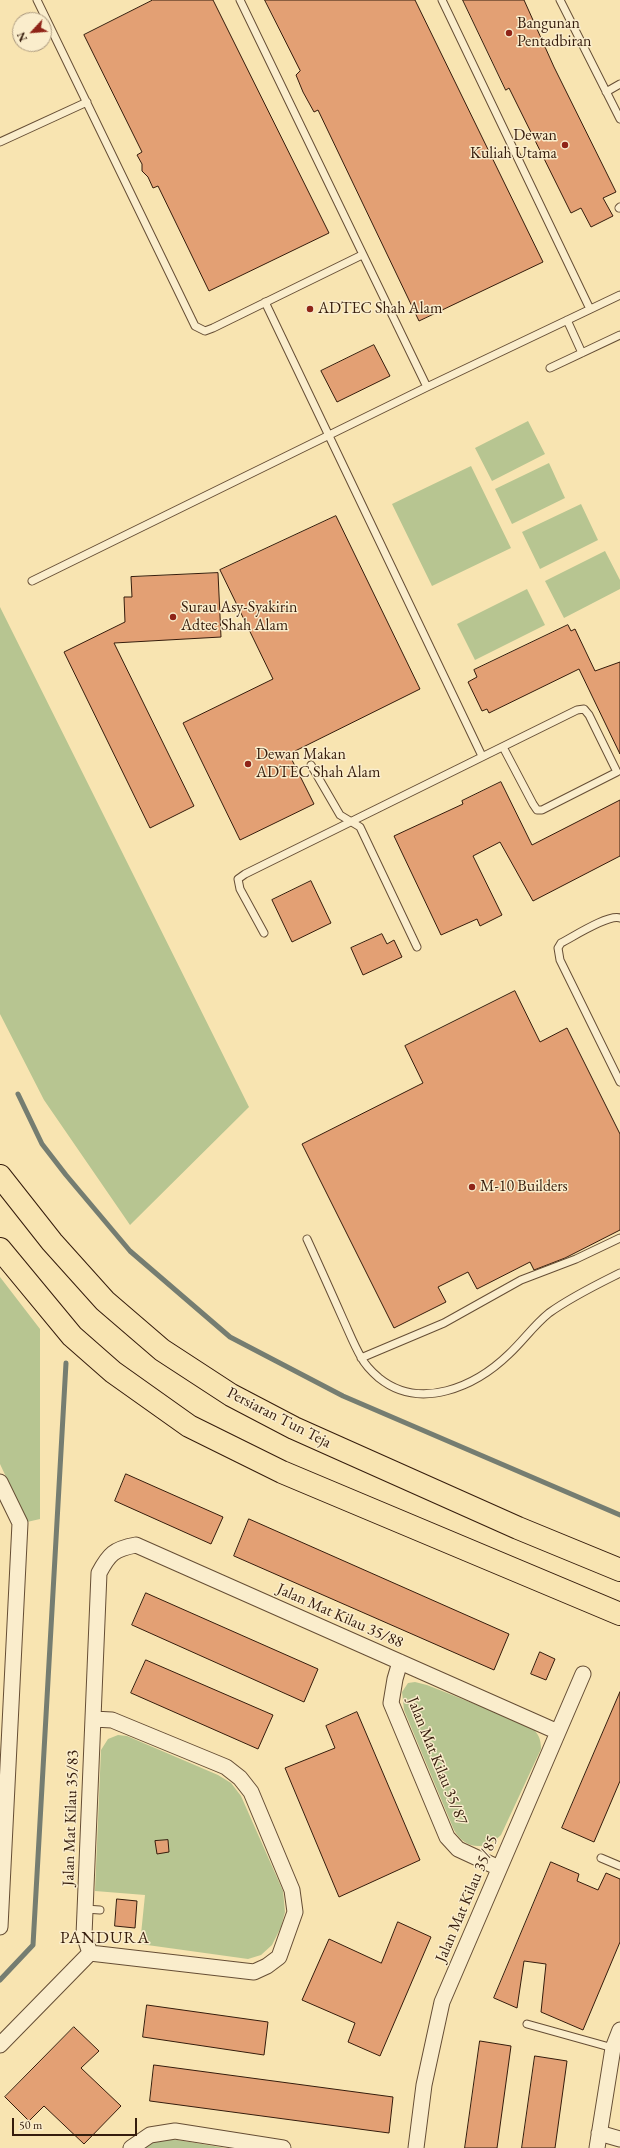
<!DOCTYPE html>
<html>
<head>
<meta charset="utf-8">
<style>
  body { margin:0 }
  #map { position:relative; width:620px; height:2148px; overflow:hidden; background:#f8e4b1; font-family:"EB Garamond",serif }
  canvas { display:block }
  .north { position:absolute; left:12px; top:12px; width:40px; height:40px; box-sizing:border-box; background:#faedcc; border:1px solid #ab997f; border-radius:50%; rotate:244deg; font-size:11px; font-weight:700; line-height:16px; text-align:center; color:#351c0c }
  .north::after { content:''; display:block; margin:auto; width:14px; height:18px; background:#8f2418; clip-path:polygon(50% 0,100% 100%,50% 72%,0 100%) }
  .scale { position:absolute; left:12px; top:2118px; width:125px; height:18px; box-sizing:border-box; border:2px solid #351c0c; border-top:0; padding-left:5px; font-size:12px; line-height:14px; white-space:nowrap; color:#351c0c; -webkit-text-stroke:3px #faedcc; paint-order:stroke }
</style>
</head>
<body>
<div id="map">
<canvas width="620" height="2148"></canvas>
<div class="north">N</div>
<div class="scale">50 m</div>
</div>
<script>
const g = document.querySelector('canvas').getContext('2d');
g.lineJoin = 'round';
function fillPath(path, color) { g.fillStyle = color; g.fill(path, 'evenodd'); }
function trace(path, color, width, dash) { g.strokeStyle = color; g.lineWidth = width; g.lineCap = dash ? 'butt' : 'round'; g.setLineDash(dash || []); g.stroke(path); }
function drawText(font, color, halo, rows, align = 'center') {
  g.font = font + ' "EB Garamond",serif'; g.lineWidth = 3; g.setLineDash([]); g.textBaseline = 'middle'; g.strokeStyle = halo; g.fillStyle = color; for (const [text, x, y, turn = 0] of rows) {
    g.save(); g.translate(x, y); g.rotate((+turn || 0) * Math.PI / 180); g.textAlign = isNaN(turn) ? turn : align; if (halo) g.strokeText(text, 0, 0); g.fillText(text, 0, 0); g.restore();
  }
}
const green = new Path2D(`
  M528 421 545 454 492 481 475 448Z
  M549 463 565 498 512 524 495 489Z
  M471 466 511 548 432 586 392 504Z
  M581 504 598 540 540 569 522 532Z
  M605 551 620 580V589L564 618 545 581Z
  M527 589 545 625 475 660 457 624Z
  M0 607 249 1107 130 1225 44 1100 0 1014Z
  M0 1277 40 1329V1519L27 1522 0 1464Z
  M415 1682 427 1685 530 1726C538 1733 541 1738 541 1749L501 1835C485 1851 465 1850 454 1830L404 1710 402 1692 408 1683Z
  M118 1735 127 1736 218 1775 231 1783 241 1796 283 1891 285 1912 281 1927 272 1945 261 1955 248 1959 140 1944 145 1895 95 1891 101 1750 108 1739Z
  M172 2139 225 2148H144L153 2142Z`);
const stream = new Path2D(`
  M18 1094 42 1144 66 1175 130 1251 230 1337 343 1396 620 1515
  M0 1980 33 1945 66 1363`);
const building = new Path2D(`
  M153 0H213L329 233 209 291 158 186 153 188 148 177 142 171V164L137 155 142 152 84 35Z
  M265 0H415L543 262 419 321 318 110 314 112 303 92 296 75 300 71Z
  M463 0H524L554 67 616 192 603 198 613 216 591 227 581 208 571 213 509 88 506 90Z
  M374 345 390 376 337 402 321 371Z
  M336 516 420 689 289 754 314 804 240 840 183 723 273 679 220 570Z
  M218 573 221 637 114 643 194 806 150 828 64 652 125 622 124 597H132L131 577Z
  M568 625 571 631 575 629 595 671 620 662V754L579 669 489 713 487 709 482 711 468 682 477 677 474 670Z
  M501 782 532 845 620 800V856L533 901 500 842 473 856 502 915 480 926 477 919 441 935 394 836 463 804 462 801Z
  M311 881 331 923 292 942 272 900Z
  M382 934 387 944 394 940 402 957 363 975 351 948Z
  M515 991 540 1042 567 1028 620 1134V1230L565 1258 534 1270 530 1262 477 1289 468 1272 438 1287 446 1302 394 1328 302 1144 423 1083 405 1046Z
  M126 1474 223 1517 211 1544 115 1501Z
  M249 1519 509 1634 494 1670 234 1556Z
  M146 1593 318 1669 304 1702 132 1625Z
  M540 1652 555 1659 546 1680 531 1674Z
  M146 1660 273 1715 258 1749 131 1693Z
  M620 1692V1781L594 1842 562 1828Z
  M357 1712 420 1860 339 1897 285 1768 335 1748 326 1726Z
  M168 1840 169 1852 157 1854 155 1841Z
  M551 1862 579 1874 577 1881 598 1890 606 1873 620 1879V1942L583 2030 541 2012 546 1964 524 1961 517 2008 494 1998Z
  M117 1899 137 1901 135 1928 115 1926Z
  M398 1922 431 1937 380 2056 348 2042 355 2023 302 2000 329 1939 381 1963Z
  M147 2005 268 2022 264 2055 143 2037Z
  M74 2027 99 2051 81 2068 121 2106 84 2144 44 2106 29 2121 5 2097Z
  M480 2041 511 2046 497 2148H465Z
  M535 2056 567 2061 555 2148H522Z
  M154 2065 393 2097 389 2133 150 2101Z`);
const lane = new Path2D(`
  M37 0 195 326 205 331 213 328 362 255
  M240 0 427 387
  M442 0 590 309
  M560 0 620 119
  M606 92 620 84
  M0 142 87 102
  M619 208 620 207
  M265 302 482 756
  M567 320 582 353
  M550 368 620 335
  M32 581 427 387 620 295
  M311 765 340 815 360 827 417 947
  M620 918C608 914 573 937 561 943L558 948 560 960 620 1082
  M264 933 240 889 238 879 245 874 577 710 584 709 589 715 617 772 542 810H537L533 804 503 747
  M307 1239C319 1265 331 1292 343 1319 349 1332 354 1345 361 1357 365 1365 372 1372 379 1378 420 1411 475 1387 509 1354 523 1341 534 1325 549 1313 571 1297 596 1285 620 1273
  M361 1358 444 1323 521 1280 576 1259 620 1238
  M601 1858 620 1866
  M85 1909 100 1910
  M527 2024 613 2048`);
const street = new Path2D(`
  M0 1482 20 1523 0 1927
  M400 1662 395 1679 391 1703 447 1837 458 1849 499 1868
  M90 1953 254 1972 267 1966 279 1957 295 1912 292 1890 251 1792 240 1778 226 1767 112 1720 93 1719
  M0 2045 90 1953 84 1935 99 1573C109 1554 114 1549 136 1545L558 1732
  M599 2133 620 2139
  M131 2148 150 2135 175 2131 283 2148
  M416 2148 424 2085 442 2002 583 1674
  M597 2148 613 2048 620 2030`);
const primary = new Path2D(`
  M0 1176 52 1242 105 1301 162 1350 231 1395 294 1428 518 1528 620 1570
  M0 1249 72 1336 113 1372 189 1426 282 1472 620 1614`);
const markers = [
  [509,33,4,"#8f2418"],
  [565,145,4,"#8f2418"],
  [310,309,4,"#8f2418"],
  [173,617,4,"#8f2418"],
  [248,764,4,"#8f2418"],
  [472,1187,4,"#8f2418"]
];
const poiNames = [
  ["Bangunan",517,24],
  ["Pentadbiran",517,42],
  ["Dewan",557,136,"right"],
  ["Kuliah Utama",557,154,"right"],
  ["ADTEC Shah Alam",318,309],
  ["Surau Asy-Syakirin",181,608],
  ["Adtec Shah Alam",181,626],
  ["Dewan Makan",256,755],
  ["ADTEC Shah Alam",256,773],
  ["M-10 Builders",480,1187]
];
const streetNames = [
  ["Persiaran Tun Teja",279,1418,27],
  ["Jalan Mat Kilau 35/88",340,1616,24],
  ["Jalan Mat Kilau 35/87",437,1761,68],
  ["Jalan Mat Kilau 35/83",71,1818,-88],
  ["Jalan Mat Kilau 35/85",467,1899,-67]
];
const neighbourhoodNames = [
  ["PANDURA",105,1938]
];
fillPath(green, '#b7c591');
trace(stream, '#757d71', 5);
fillPath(building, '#e3a074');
trace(building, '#351c0c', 1);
trace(lane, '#664e35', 9);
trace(street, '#664e35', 17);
trace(primary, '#351c0c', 24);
trace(lane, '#faedcc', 7);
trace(street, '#faedcc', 15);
trace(primary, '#f8e4b1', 22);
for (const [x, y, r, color] of markers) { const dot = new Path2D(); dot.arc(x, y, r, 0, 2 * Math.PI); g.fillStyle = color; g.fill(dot); trace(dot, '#faedcc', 1.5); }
drawText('16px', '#351c0c', '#faedcc', poiNames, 'left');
drawText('16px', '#351c0c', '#faedcc', streetNames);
g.letterSpacing = '1px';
drawText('17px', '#351c0c', '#faedcc', neighbourhoodNames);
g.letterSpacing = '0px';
</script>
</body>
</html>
